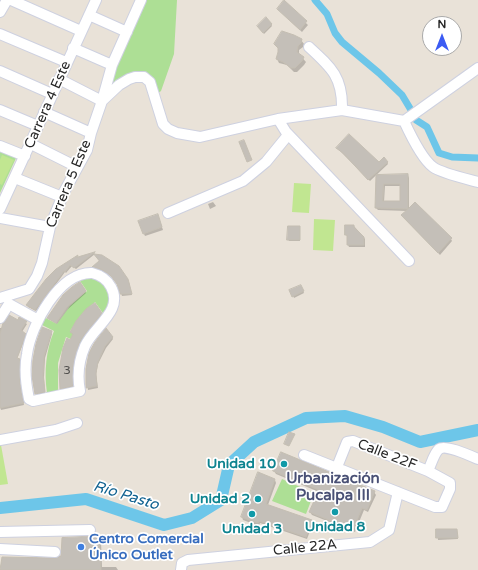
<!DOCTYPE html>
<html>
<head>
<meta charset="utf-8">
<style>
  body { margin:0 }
  #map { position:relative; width:478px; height:570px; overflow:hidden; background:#e9e2d8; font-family:"Varela Round",sans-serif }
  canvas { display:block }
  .north { position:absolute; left:422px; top:16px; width:40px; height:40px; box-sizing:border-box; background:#fff; border:1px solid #a9a9a9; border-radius:50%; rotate:0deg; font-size:11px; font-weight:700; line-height:16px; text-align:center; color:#272727 }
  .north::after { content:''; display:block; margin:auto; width:14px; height:18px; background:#3b5bf3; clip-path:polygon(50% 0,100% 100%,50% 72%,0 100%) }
</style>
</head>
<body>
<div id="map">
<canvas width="478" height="570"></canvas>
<div class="north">N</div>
</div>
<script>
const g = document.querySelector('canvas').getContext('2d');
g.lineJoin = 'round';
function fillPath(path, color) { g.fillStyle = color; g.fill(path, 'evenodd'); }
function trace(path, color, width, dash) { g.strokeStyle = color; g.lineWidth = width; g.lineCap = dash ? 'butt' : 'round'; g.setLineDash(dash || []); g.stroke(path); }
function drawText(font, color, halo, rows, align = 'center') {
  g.font = font + ' "Varela Round",sans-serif'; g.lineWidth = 3.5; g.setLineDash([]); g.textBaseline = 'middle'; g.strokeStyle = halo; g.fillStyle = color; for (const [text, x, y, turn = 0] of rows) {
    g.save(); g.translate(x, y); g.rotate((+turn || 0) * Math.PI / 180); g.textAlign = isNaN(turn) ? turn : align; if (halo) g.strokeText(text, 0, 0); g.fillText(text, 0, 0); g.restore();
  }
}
const green = new Path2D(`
  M140 0H177L174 54 161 91 157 94 154 87 133 75 98 101Z
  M0 151 16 158 0 193Z
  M86 276 103 281 111 297 105 316 95 302 82 314 70 331 85 339 82 344 66 337 58 363V390L47 393C44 371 46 351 54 331L38 323 42 316 57 324 70 306 87 291 78 278Z
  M282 479 314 493 306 514 272 501Z`);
const pitch = new Path2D(`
  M2 155 14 160 2 185 0 184V160Z
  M294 183 311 184 309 213 292 212Z
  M314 219 335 220 333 251 313 250Z
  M0 445H1L8 484 0 485Z`);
const shadow = new Path2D(`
  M284 2 308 25 302 32 278 9Z
  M271 24 272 26 264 34 259 28Z
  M301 40 304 44 303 47 299 50V54L306 62 304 65 297 72H294L287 65 279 63 277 59 279 49 275 44Z
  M337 148 379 164 387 162 388 164 370 181Z
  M408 175 409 178V209L451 239 452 241 440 255 404 218 407 211 378 210 376 208 377 176ZM385 186H401V202H384Z
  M213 202 216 206 210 209 208 204Z
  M158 215 163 230 145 236 144 234Z
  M354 226 365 239V247H349L348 245V237L346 235Z
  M299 227 300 241H289L288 239Z
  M94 253 95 254 76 269 72 266 66 273 65 272 36 311 28 307 27 305 56 270 77 257 78 258Z
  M100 261 129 282 132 295 122 296 118 284 112 277 102 271 94 268 93 267Z
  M80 284 86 293 68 309 57 324 49 319 48 318Z
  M301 286 304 293 294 298 291 291Z
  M95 304 102 315 85 337 79 346 73 369V387L62 390 60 378V363L68 340 71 341 74 335 71 332Z
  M20 319 27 324 22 332 26 336 17 359 20 362V386L24 405 1 410 0 407V328H2L19 321Z
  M51 332 52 334 45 358 44 377 45 393 37 395 33 376Z
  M112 337 113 339 106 348 98 364 96 375 98 388 88 390 86 374 87 364Z
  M274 471 374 492 376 495 368 512 364 510 355 532 312 515 310 512 319 492 276 474Z
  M259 474 275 480 276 483 268 505 311 521 313 523 307 539 260 523 259 526 243 520 242 517Z
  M437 530H457L458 539 438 540Z
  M98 537 101 541 102 567H116L118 570H1L55 559Z`);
const canal = new Path2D(`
  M315 0 327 14 335 33 342 42 379 73 402 95 411 110
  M416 120 427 127 439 153 452 157 478 158`);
const river = new Path2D(`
  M0 508 86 499 164 525 192 518 221 500 229 465 254 442 306 418 345 416 383 427 420 442 478 430`);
const building = new Path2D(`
  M284 0 307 21 300 30 277 9Z
  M266 17 272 24 263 33 257 26Z
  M282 31 294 35 302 39 301 43 298 46 297 52 304 57 302 61 295 68H291L283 62 276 59 278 52V48L274 44Z
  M349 134 379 162 384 157 388 162 368 180 343 153 336 148Z
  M244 140 252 160 247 162 239 142Z
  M408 174V209L415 202 452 238 438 253 401 215 408 209 375 208 376 175ZM384 184H400V201H383Z
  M158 214 162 227 143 234 138 221Z
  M345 225H354V227L364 237V245H347V235H345Z
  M288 226H300V240H287Z
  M95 252 74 268 70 265 65 272 64 271 35 310 26 305 46 279 56 269 78 255 77 257Z
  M94 254 102 255 119 266 128 279 132 294H120L117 284 110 275 101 269 92 267 99 261Z
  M80 282 86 291 67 307 56 323 47 318 63 295 72 287Z
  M301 285 304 291 292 297 289 290Z
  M95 303 102 313 84 335 79 344 73 367V386L60 389 59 370 63 348 67 338 70 340 73 334 70 332 76 321 86 309Z
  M9 315 18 320 19 317 27 321 21 330 26 334 17 358 20 359V383L24 403 0 408V334L3 323Z
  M42 327 52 331 44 356 43 375 45 392 35 394 32 376 33 360 36 344Z
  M106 328 113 337 105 346 98 362 96 373 97 386 86 388V369L89 353 95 342Z
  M289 432 295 434 289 446 284 444Z
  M281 452 375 491 367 510 362 508 353 530 309 512 319 490 273 471Z
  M258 472 275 479 266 504 312 520 306 537 259 521 258 523 241 517Z
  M436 529H457L458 538H436Z
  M99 536 101 570H0L2 557 55 558 61 556 62 538Z`);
const minor = new Path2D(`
  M11 0 81 31
  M0 12 7 0
  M89 15 127 32
  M0 34 66 62
  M309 47C332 68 343 78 342 110
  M73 48 112 65
  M0 71 52 94
  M59 79 102 101
  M102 101 119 85 129 79 135 77H144L150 82 163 124 168 129 177 133 200 137 278 119 342 110 404 121 478 68
  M0 110 38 126
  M44 112 91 133
  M278 119 286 132 409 261
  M404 121C410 134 422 159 433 167 441 173 467 179 478 182
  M31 144 77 167
  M0 146 25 156
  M15 178 62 197
  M0 209 96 0
  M168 213 243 181 266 162 288 135
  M0 218 50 227
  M92 273C100 275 107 279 111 287 124 311 94 326 85 346 79 360 77 376 80 391L33 401 29 399C26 385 24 369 27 354 31 325 59 272 92 273Z
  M0 298 29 289 37 276 42 263 50 227 64 192 87 150 91 133 102 101 112 65 141 0
  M0 318 9 304 38 320
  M0 440 56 430 77 423
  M304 455 435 507H442L450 489V483L428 471 353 441 347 442 337 467
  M428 471C431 465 434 453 439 449 445 444 471 456 478 459
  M0 532 90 530
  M0 549 55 552
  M181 570 182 563 188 560 370 542 389 530 398 492`);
const markers = [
  [284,464,4,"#0f9aa8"],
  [258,499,4,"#0f9aa8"],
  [335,512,4,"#0f9aa8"],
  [252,514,4,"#0f9aa8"],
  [81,547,4,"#3f7fe0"]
];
const numberNames = [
  ["3",67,371]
];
const streetNames = [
  ["Carrera 4 Este",48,105,-66],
  ["Carrera 5 Este",69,184,-67],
  ["Calle 22F",387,455,21],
  ["Calle 22A",305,548,-6]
];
const cultureNames = [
  ["Unidad 10",276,464],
  ["Unidad 2",250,499],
  ["Unidad 8",335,527,"center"],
  ["Unidad 3",252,529,"center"]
];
const shopNames = [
  ["Centro Comercial",89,539],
  ["Único Outlet",89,555]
];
const neighbourhoodNames = [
  ["Urbanización",333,479],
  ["Pucalpa III",333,496]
];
const waterNames = [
  ["Río Pasto",126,496,17]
];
fillPath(green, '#addf95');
fillPath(pitch, '#c1e691');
fillPath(shadow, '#0003');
trace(canal, '#6dc6e9', 7);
trace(river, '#6dc6e9', 12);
fillPath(building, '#c4bfb8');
trace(building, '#c4beb2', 1);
trace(minor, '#ced1e0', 12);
trace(minor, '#fff', 10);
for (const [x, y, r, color] of markers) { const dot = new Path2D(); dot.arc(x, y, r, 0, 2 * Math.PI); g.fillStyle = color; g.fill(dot); trace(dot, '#fff', 1.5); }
drawText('12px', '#4e4d4b', null, numberNames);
drawText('14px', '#272727', '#fff', streetNames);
drawText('bold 14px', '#0d838f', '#fff', cultureNames, 'right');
drawText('bold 14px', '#366cbe', '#fff', shopNames, 'left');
drawText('bold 15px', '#495075', '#fff', neighbourhoodNames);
drawText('italic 15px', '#116290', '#fff', waterNames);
</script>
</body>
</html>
